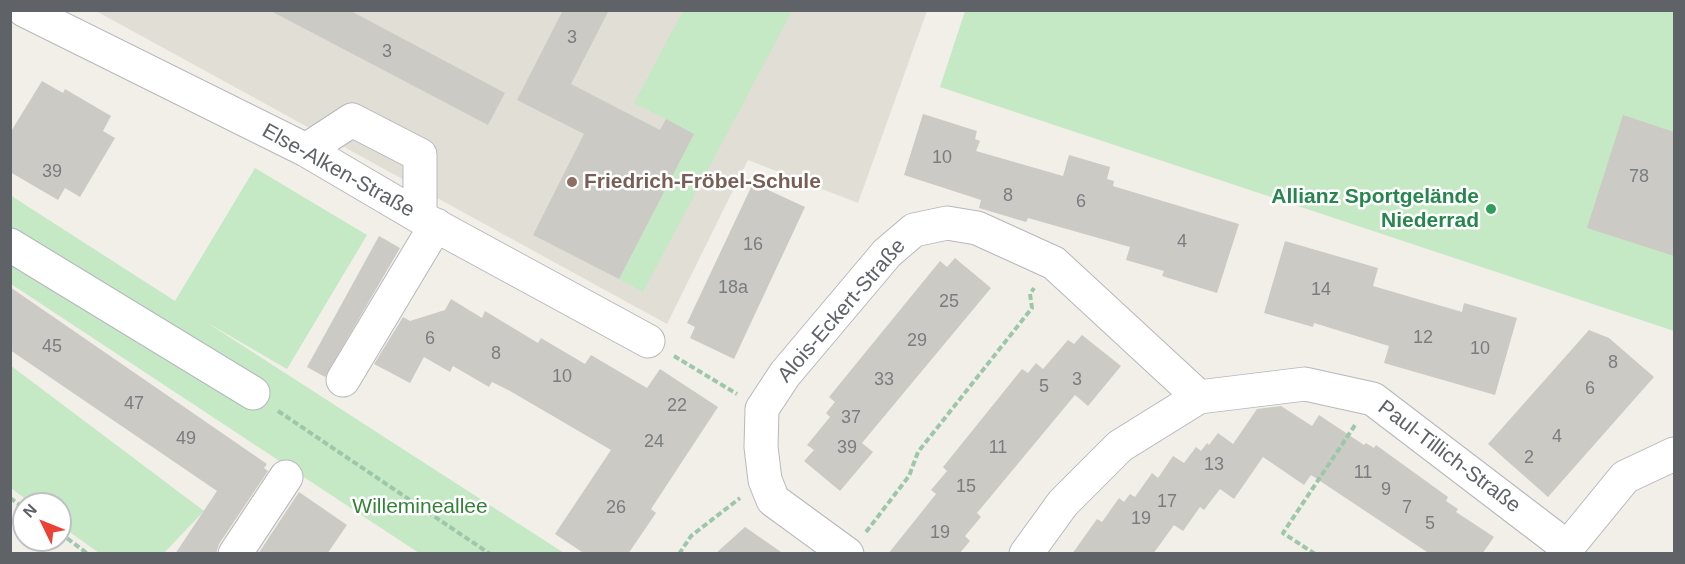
<!DOCTYPE html>
<html>
<head>
<meta charset="utf-8">
<style>
  body { margin:0 }
  #map { position:relative; width:1685px; height:564px; overflow:hidden; background:#f1efe8; font-family:Arial,sans-serif }
  canvas { display:block }
  .frame { position:absolute; inset:0; border:12px solid #5f6368; pointer-events:none }
  .north { position:absolute; left:12px; top:492px; width:60px; height:60px; box-sizing:border-box; background:#fff; border:2px solid #bfc1c3; border-radius:50%; rotate:313deg; font-size:16px; font-weight:700; line-height:24px; text-align:center; color:#5f6368 }
  .north::after { content:''; display:block; margin:auto; width:21px; height:27px; background:#ea4335; clip-path:polygon(50% 0,100% 100%,50% 72%,0 100%) }
</style>
</head>
<body>
<div id="map">
<canvas width="1685" height="564"></canvas>
<div class="frame"></div>
<div class="north">N</div>
</div>
<script>
const g = document.querySelector('canvas').getContext('2d');
g.lineJoin = 'round';
function fillPath(path, color) { g.fillStyle = color; g.fill(path, 'evenodd'); }
function trace(path, color, width, dash) { g.strokeStyle = color; g.lineWidth = width; g.lineCap = dash ? 'butt' : 'round'; g.setLineDash(dash || []); g.stroke(path); }
function drawText(font, color, halo, rows, align = 'center') {
  g.font = font + ' Arial,sans-serif'; g.lineWidth = 5; g.setLineDash([]); g.textBaseline = 'middle'; g.strokeStyle = halo; g.fillStyle = color; for (const [text, x, y, turn = 0] of rows) {
    g.save(); g.translate(x, y); g.rotate((+turn || 0) * Math.PI / 180); g.textAlign = isNaN(turn) ? turn : align; if (halo) g.strokeText(text, 0, 0); g.fillText(text, 0, 0); g.restore();
  }
}
const education = new Path2D(`
  M96 11H927L858 203 748 160 667 324Z`);
const green = new Path2D(`
  M683 11H792L643 292 619 279 694 134 634 103Z
  M965 11H1674V331L940 87Z
  M255 168 367 235 287 369 206 322 564 553H419L11 284 10 195 175 301Z
  M10 365 204 511 164 553H99L60 525V504H32L11 488Z`);
const building = new Path2D(`
  M269 10H349L505 93 488 125Z
  M563 10H609L571 84 660 130 666 119 694 134 619 279 533 235 584 134 517 100Z
  M42 81 63 93 65 89 111 116 103 131 115 138 80 197 65 188 58 200 10 172V133Z
  M923 114 977 131 975 139 980 141 976 151 1063 176 1069 155 1110 167 1107 179 1114 181 1113 186 1239 224 1217 293 1162 276 1164 271 1126 260 1130 247 1028 218 1026 222 979 208 981 200 904 175Z
  M1623 115 1674 132V256L1587 228Z
  M753 183 805 207 734 359 690 338 695 327 687 323Z
  M379 236 400 248 325 377 307 367Z
  M1285 241 1378 268 1373 286 1462 312 1464 303 1517 318 1495 395 1384 363 1389 346 1314 323 1313 327 1264 313Z
  M955 258 991 288 862 443 873 452 840 491 804 461 814 450 807 445 830 417 826 413 835 402 829 397 940 261 947 267Z
  M10 287 267 464 264 468 268 471 219 544 216 554H175L217 491 10 350Z
  M451 299 482 318 485 311 538 343 541 338 585 364 591 355 647 388 660 369 718 407 651 509 656 513 628 554H585L555 534 611 450 510 391 492 382 489 387 453 366 450 372 424 357 410 383 374 364 403 317 410 321 445 310Z
  M1589 330 1609 338 1654 377 1548 497 1488 444Z
  M1082 335 1121 366 1088 406 1075 395 977 513 981 517 965 536 970 541 959 554H888L936 494 931 490 947 471 943 467 1022 369 1028 373 1036 363 1043 369 1068 340 1074 344Z
  M1281 406 1312 426 1319 415 1364 445 1366 443 1374 448 1376 445 1448 497 1446 501 1458 509 1456 512 1494 537 1482 554H1430L1311 475 1304 485 1263 457 1234 499 1220 489 1204 510 1200 507 1183 531 1174 525 1153 554H1072L1097 519 1102 522 1119 498 1124 502 1130 494 1135 497 1152 473 1158 478 1173 456 1184 463 1196 447 1201 451 1207 443 1209 445 1218 433 1233 444 1257 409Z
  M299 492 347 525 327 554H258Z
  M745 527 784 554H715Z`);
const path = new Path2D(`
  M674 356 737 394
  M278 411 490 554
  M10 498 24 508
  M866 532 909 476 918 452 1032 308 1030 294 1034 288
  M60 533 88 554
  M679 554 691 536 740 498
  M1315 554 1283 533 1355 425`);
const minor = new Path2D(`
  M24 10 306 150 420 217 648 341
  M306 150 352 120 420 155V217
  M10 245 253 393
  M343 380 436 225
  M235 554 286 477
  M847 554 773 500 765 480 761 447 762 409 785 374 887 253 914 230 947 223 977 228 1054 263 1199 397
  M1026 554 1063 503 1120 446 1199 397 1305 384 1373 399 1567 547
  M1562 554 1625 477 1674 454`);
const markers = [
  [572,182,6,"#8d6e63"],
  [1491,209,6,"#2e9e5b"]
];
const numberNames = [
  ["3",572,38],
  ["3",387,52],
  ["10",942,158],
  ["39",52,172],
  ["78",1639,177],
  ["8",1008,196],
  ["6",1081,202],
  ["4",1182,242],
  ["16",753,245],
  ["18a",733,288],
  ["14",1321,290],
  ["25",949,302],
  ["12",1423,338],
  ["6",430,339],
  ["29",917,341],
  ["45",52,347],
  ["10",1480,349],
  ["8",496,354],
  ["8",1613,363],
  ["10",562,377],
  ["33",884,380],
  ["3",1077,380],
  ["5",1044,387],
  ["6",1590,389],
  ["47",134,404],
  ["22",677,406],
  ["37",851,418],
  ["4",1557,437],
  ["49",186,439],
  ["24",654,442],
  ["39",847,448],
  ["11",998,448],
  ["2",1529,458],
  ["13",1214,465],
  ["11",1363,473],
  ["15",966,487],
  ["9",1386,490],
  ["17",1167,502],
  ["26",616,508],
  ["7",1407,508],
  ["19",1141,519],
  ["5",1430,524],
  ["19",940,533]
];
const streetNames = [
  ["Else-Alken-Straße",338,171,29],
  ["Alois-Eckert-Straße",842,311,-49],
  ["Paul-Tillich-Straße",1449,457,37]
];
const educationNames = [
  ["Friedrich-Fröbel-Schule",584,182]
];
const leisureNames = [
  ["Allianz Sportgelände",1479,197],
  ["Niederrad",1479,221]
];
const parkNames = [
  ["Willemineallee",420,507]
];
fillPath(education, '#e1ded6');
fillPath(green, '#c5e8c5');
fillPath(building, '#cccac5');
trace(minor, '#b5b8bc', 35);
trace(path, '#9cc7a9', 4, [6, 3]);
trace(minor, '#fff', 33);
for (const [x, y, r, color] of markers) { const dot = new Path2D(); dot.arc(x, y, r, 0, 2 * Math.PI); g.fillStyle = color; g.fill(dot); trace(dot, '#fff', 2); }
drawText('18px', '#7a7d7f', null, numberNames);
drawText('21px', '#5f6368', '#fff', streetNames);
drawText('bold 21px', '#785e54', '#fff', educationNames, 'left');
drawText('bold 21px', '#27864d', '#fff', leisureNames, 'right');
drawText('21px', '#348238', '#fff', parkNames);
</script>
</body>
</html>
